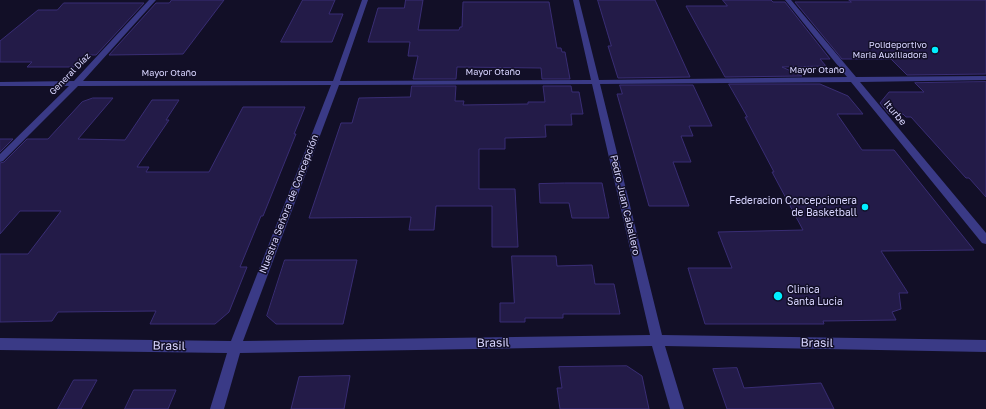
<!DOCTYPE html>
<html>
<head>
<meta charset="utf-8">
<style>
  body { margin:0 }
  canvas { display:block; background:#120f27 }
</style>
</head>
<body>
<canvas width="986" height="409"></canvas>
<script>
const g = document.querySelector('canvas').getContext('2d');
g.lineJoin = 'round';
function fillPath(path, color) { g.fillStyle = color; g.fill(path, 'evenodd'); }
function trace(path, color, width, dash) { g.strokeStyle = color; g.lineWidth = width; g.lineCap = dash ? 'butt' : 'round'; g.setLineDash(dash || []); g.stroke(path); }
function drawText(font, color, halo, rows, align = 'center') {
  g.font = font + ' "Golos Text",sans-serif'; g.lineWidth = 3; g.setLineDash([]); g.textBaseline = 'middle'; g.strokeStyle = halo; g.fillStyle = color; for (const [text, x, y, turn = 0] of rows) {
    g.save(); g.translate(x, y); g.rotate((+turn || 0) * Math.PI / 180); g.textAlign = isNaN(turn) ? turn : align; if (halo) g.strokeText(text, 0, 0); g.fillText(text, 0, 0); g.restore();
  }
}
const building = new Path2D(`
  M172 0H224L183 54 109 55 156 3H169Z
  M303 0H335L329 14H343L332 42H281Z
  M406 0H423L418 30H459L460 27H462L463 2H549L557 48H561L562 52H565L570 79H542L541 68 457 67 456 79H413L418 56H408L410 42H368L378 8H404Z
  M598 0H655L690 77 618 78 608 46H611Z
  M723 0H771L773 2H785L830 59H820L826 66 782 67 802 76 725 77 686 6H727Z
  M849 0H986V74L907 75 891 59H842L795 2H851Z
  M64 3H144L96 55H86L74 67H27L32 62H0V41L38 10H57Z
  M986 82V197L969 178H966L911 117H906L903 114H889L880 103 889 92H924L915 83Z
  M729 84H820L848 96 863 114H837L862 150H894L974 250 881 251 908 293H899L901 309 892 312 896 320 823 321 824 324H705L688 268H732L718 232 803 230 772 172H774L745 117H747Z
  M620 85H693L712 126H689L693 136H681L691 162H673L689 206H649L617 94H622Z
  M412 86H456L455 101H464L463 105 528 104V102H545L543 86H571L572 92H579L583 114H571L572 125H545L546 137 505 138V149H479V189H515L518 247H492V206H436L434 230H409L411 217 309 218 341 123H352L359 98 410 97Z
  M93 98H113L78 139 125 140 152 100H179L166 120H169L137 167H149L146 172H209L243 107H305L294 134H296L263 216H261L240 267H247L229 312 215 324H150L156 311 58 312 52 321 0 322V254H28L61 211H20L0 234V163L4 162 27 139H48L82 102Z
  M0 139H13L0 152Z
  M565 183H602L609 218H572L569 203H540L539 184Z
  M512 256H556L557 266 592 265 595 284H614L620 314H563V318H525V322H500V303H514Z
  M285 260H357L343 324H276L267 316Z
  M627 366 642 376 649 409H560L557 388H562L559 367Z
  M737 368 744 388 821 383 834 409H727L713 369Z
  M350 376 344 409H291L299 377Z
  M74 380H97L81 409H58Z
  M134 390H176L168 409H125Z`);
const minor = new Path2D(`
  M149 0H156L83 81H333L362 0H368L340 81 591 80 573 0H579L599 80 847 77 785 0H791L856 77 986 76V80L860 82 986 233V244L982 243 851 82 600 84 662 335 986 340V352L665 346 684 409H670L652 346 240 353 224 409H210L227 353 0 350V338L231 341 331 85 78 86 3 161 0 162V154L69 86H0V82L74 81ZM592 84 650 335 243 341 339 85Z`);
const markers = [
  [935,50,4,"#01efff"],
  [865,207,4,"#01efff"],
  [778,296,5,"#01efff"]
];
const farPoinames = [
  ["Polideportivo",927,45],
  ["Maria Auxiliadora",927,55]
];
const farStreetnames = [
  ["Mayor Otaño",817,70],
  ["Mayor Otaño",493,72],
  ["Mayor Otaño",169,73],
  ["General Díaz",70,74,-46]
];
const streetNames = [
  ["Iturbe",895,113,50],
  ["Nuestra Señora de Concepción",289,204,-69],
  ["Pedro Juan Caballero",625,205,77]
];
const poiNames = [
  ["Federacion Concepcionera",857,201],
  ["de Basketball",857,213],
  ["Clinica",787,290,"left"],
  ["Santa Lucia",787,302,"left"]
];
const nearStreetnames = [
  ["Brasil",493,343,-1],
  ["Brasil",817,343,1],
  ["Brasil",169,346,1]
];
fillPath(building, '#231b48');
trace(building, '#392d74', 1);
fillPath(minor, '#3a3a86');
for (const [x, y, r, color] of markers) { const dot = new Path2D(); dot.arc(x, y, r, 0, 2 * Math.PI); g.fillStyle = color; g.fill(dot); trace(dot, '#120f27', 1.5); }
drawText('9px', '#d8d5ff', '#120f27', farPoinames, 'right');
drawText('9px', '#d8d5ff', '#120f27', farStreetnames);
drawText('10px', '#d8d5ff', '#120f27', streetNames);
drawText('10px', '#d8d5ff', '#120f27', poiNames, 'right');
drawText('12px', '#d8d5ff', '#120f27', nearStreetnames);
</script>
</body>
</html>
